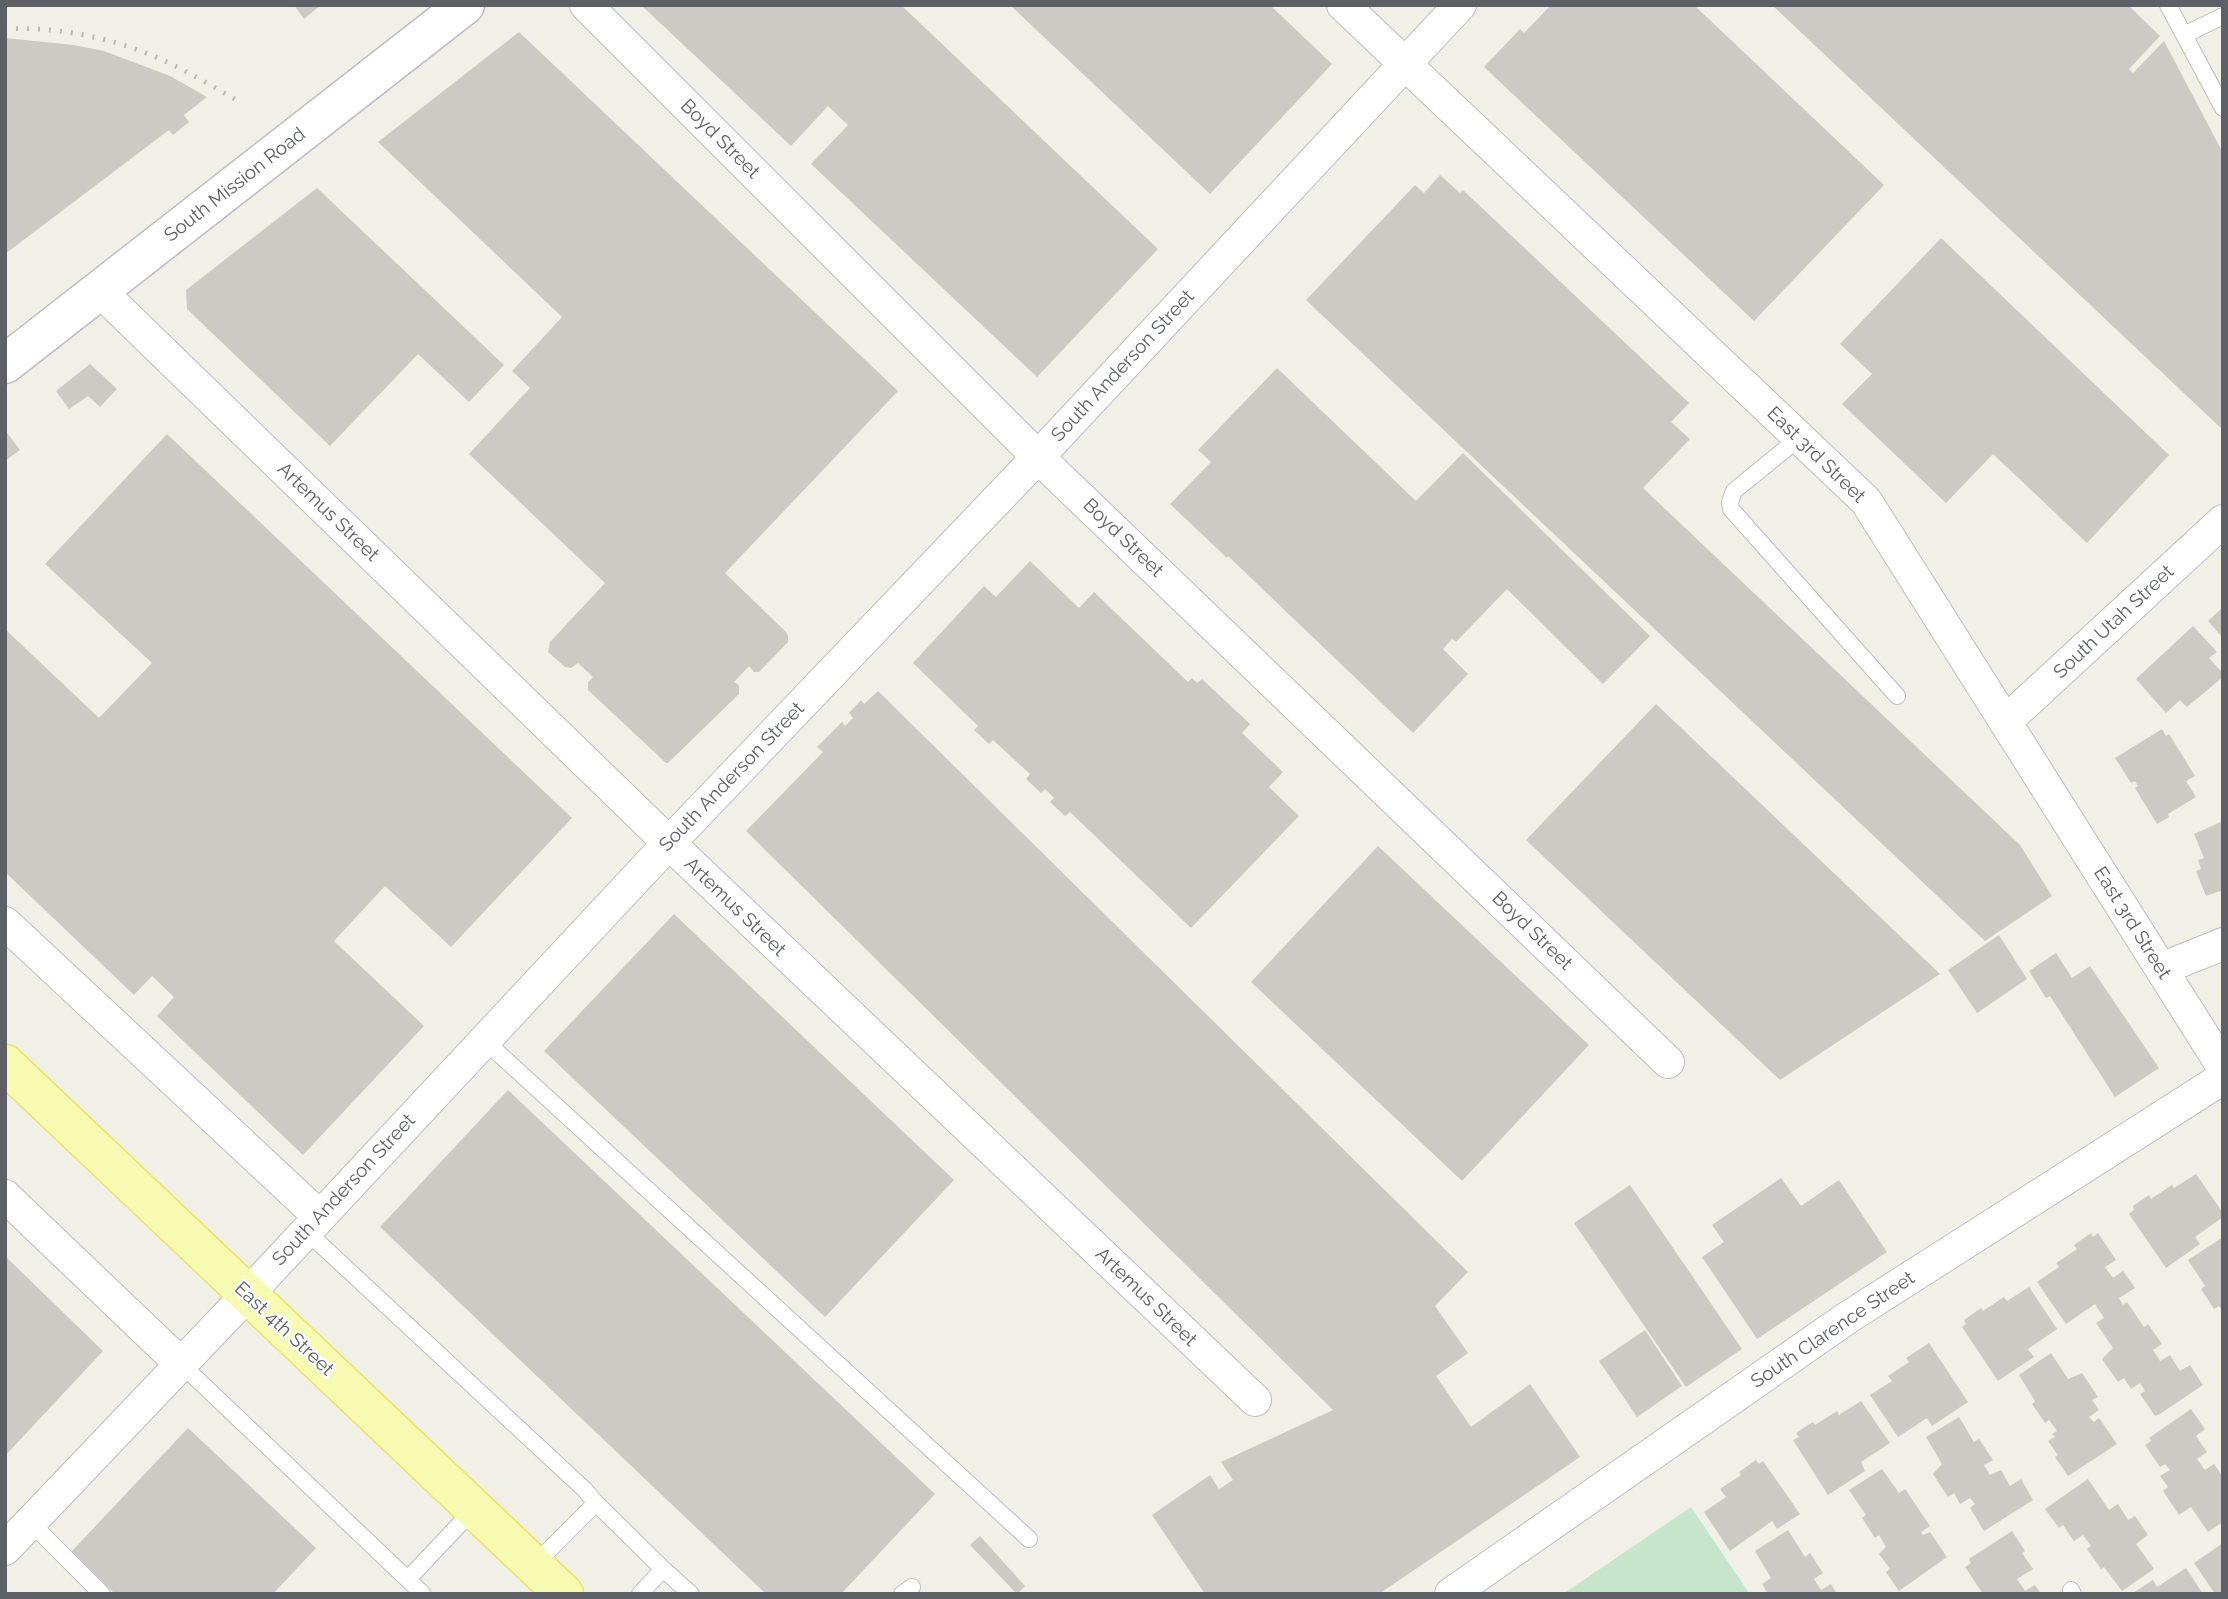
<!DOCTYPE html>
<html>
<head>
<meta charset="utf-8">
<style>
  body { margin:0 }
  #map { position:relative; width:2228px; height:1599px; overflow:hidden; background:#f0f0e7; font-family:Raleway,sans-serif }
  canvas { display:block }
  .frame { position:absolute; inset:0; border:7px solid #5e6066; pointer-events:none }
</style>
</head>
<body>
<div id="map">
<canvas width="2228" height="1599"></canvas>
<div class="frame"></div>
</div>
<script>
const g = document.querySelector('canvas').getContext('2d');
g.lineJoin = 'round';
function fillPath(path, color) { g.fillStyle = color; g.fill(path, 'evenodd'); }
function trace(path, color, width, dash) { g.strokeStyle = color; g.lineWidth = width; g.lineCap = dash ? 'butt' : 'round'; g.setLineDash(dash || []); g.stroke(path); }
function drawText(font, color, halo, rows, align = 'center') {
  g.font = font + ' Raleway,sans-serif'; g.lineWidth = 5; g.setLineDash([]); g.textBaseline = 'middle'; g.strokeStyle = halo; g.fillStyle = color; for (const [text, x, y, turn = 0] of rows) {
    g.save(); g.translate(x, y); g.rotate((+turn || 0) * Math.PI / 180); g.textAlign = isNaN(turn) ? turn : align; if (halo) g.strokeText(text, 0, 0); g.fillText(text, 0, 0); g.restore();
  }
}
const green = new Path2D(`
  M1691 1507 1749 1593 1563 1594Z`);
const building = new Path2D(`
  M294 5H321L304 19Z
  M641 5H901L1158 249 1037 377 811 164 848 125 828 106 791 146Z
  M1010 5H1270L1332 64 1210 194Z
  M1551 5H1694L1884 185 1754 321 1484 67 1520 29 1524 33Z
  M1772 5H2128L2160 36 2129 69 2133 73 2164 41 2223 153V430Z
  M519 32 898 391 725 573 786 632 788 636V642L759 672H754L749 666 734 682 739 685V694L668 763H666L588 690V682L593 677 578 663 571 668 565 667 548 652 550 642 605 583 469 454 530 388 512 371 562 317 378 142Z
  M5 38 74 45 104 51 170 76 207 97 184 115 189 122 173 135 169 130 5 254Z
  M1440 175 1460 193 1463 190 1689 403 1671 422 1690 439 1643 488 2020 845 2052 896 1985 941 1306 300 1415 185 1424 193Z
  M317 188 504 365 469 402 418 354 330 446 187 309 186 290Z
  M1941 238 2169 455 2087 543 1993 454 1946 503 1842 404 1872 374 1840 344Z
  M90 364 117 389 100 407 88 396 69 409 56 391Z
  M1277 368 1416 501 1463 453 1650 636 1603 684 1507 589 1456 642 1452 639 1443 649 1468 674 1413 733 1228 556 1227 558 1170 504 1211 462 1198 450Z
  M5 430 20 450 5 461Z
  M167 434 572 818 451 947 385 886 334 941 424 1026 303 1155 157 1016 174 997 152 976 134 995 5 872V629L99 718 152 663 45 564Z
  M1030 561 1079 608 1094 592 1188 682 1192 678 1197 683 1202 679 1250 724 1242 733 1283 772 1269 787 1299 816 1191 928 1070 812 1065 816 1050 802 1054 798 1045 789 1041 793 1026 779 1030 774 993 740 989 744 974 730 978 726 913 663 984 586 996 597Z
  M2223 607V638L2208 621Z
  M2193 626 2217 652 2209 658 2223 673V677L2187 707 2180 700 2166 713 2136 679Z
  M878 691 1468 1272 1435 1306 1468 1353 1436 1376 1471 1427 1530 1384 1580 1457 1379 1594H1205L1152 1515 1210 1475 1219 1489 1233 1480 1221 1462 1333 1410 746 831 823 752 817 747 842 722 845 726 853 718 849 713 861 700 864 704Z
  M1656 704 1940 974 1780 1080 1526 840Z
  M2162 729 2166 736 2169 734 2195 776 2186 781 2196 797 2168 814 2169 817 2157 824 2135 788 2138 786 2135 781 2131 783 2115 758Z
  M2223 821V890L2206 896 2196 871 2201 869 2198 860 2204 858 2194 834Z
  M1378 846 1589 1045 1462 1181 1251 982Z
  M674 914 954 1180 825 1317 544 1051Z
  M1999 935 2027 979 1977 1013 1948 970Z
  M2056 953 2072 978 2090 966 2159 1068 2115 1097 2050 996 2046 998 2029 971Z
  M508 1090 935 1494 841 1594H766L380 1227Z
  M2196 1174 2223 1213V1217L2195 1237 2200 1244 2166 1268 2129 1214 2134 1210 2133 1206 2149 1195 2151 1199 2172 1185 2174 1188Z
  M1781 1178 1801 1206 1839 1180 1887 1252 1757 1339 1702 1257 1724 1242 1712 1225Z
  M1630 1185 1742 1349 1686 1387 1574 1223Z
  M2091 1233 2093 1237 2098 1233 2116 1260 2105 1267 2113 1278 2123 1271 2135 1288 2119 1298 2123 1305 2127 1302 2144 1327 2148 1324 2162 1344 2153 1350 2160 1361 2170 1355 2180 1371 2190 1365 2203 1385 2160 1414 2155 1416 2140 1394 2145 1391 2140 1383 2131 1389 2124 1378 2118 1382 2102 1359 2113 1348 2096 1323 2104 1318 2095 1304 2066 1324 2037 1282 2059 1267 2056 1263 2077 1249 2074 1245Z
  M2223 1237V1312L2219 1306 2214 1309 2201 1289 2205 1286 2188 1260Z
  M5 1256 103 1351 5 1456Z
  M2029 1287 2057 1329 2028 1349 2034 1357 1998 1381 1962 1327 1966 1324 1964 1320 1981 1308 1983 1311 2004 1297 2007 1301Z
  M1645 1330 1682 1386 1637 1417 1599 1361Z
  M1929 1343 1968 1402 1932 1426 1927 1418 1898 1437 1870 1395 1892 1381 1888 1376 1909 1362 1906 1358Z
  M2051 1353 2068 1379 2082 1373 2098 1397 2092 1400 2099 1410 2089 1417 2094 1422 2099 1418 2117 1444 2068 1476 2055 1457 2058 1455 2048 1441 2055 1437 2052 1434 2057 1431 2049 1420 2045 1423 2032 1404 2035 1401 2019 1375Z
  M1861 1401 1890 1443 1861 1462 1865 1471 1828 1495 1793 1440 1799 1437 1796 1433 1813 1422 1815 1425 1837 1411 1839 1415Z
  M2191 1409 2205 1429 2196 1436 2207 1452 2197 1459 2205 1470 2214 1464 2223 1477V1522L2208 1532 2191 1507 2179 1515 2163 1491 2168 1487 2160 1476 2170 1470 2165 1464 2160 1467 2145 1445 2151 1441 2149 1438Z
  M1959 1417 1974 1442 1979 1439 1993 1460 1984 1465 1990 1475 2001 1470 2010 1486 2021 1479 2033 1500 1984 1531 1970 1508 1975 1504 1970 1498 1960 1504 1954 1493 1948 1497 1933 1474 1942 1464 1926 1437Z
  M188 1428 316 1548 273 1594H115L71 1552Z
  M1756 1460 1759 1464 1763 1461 1800 1514 1777 1529 1772 1521 1730 1551 1704 1512 1726 1497 1720 1489 1741 1475 1739 1472Z
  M1882 1469 1899 1493 1905 1489 1930 1526 1921 1532 1923 1535 1930 1532 1947 1557 1899 1591 1886 1572 1890 1569 1879 1554 1886 1547 1879 1535 1875 1538 1862 1518 1866 1515 1849 1490Z
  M2088 1479 2109 1510 2118 1504 2128 1520 2135 1516 2148 1535 2136 1544 2154 1569 2122 1591 2104 1567 2101 1569 2087 1549 2091 1546 2083 1535 2074 1541 2063 1525 2059 1528 2045 1509Z
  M1788 1530 1805 1557 1810 1553 1823 1573 1814 1579 1821 1590 1831 1584 1837 1594H1768L1762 1584 1771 1578 1755 1551Z
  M2012 1531 2025 1551 2022 1553 2033 1569 2017 1579 2025 1591 2035 1585 2041 1594H1983L1965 1567 1971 1563 1969 1559Z
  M980 1536 1025 1586 1017 1594 970 1545Z
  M2223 1543V1594H2215L2194 1563Z
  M2186 1568 2203 1594H2131L2153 1580 2157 1587Z`);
const lane = new Path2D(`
  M2168 5 2223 108
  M2184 35 2223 16
  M1799 438 1734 491 1730 502 1731 509 1897 696
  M484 1040 1029 1539
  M305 1230 585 1490 596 1503 534 1565
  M180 1363 423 1594
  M596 1503 663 1569 640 1594
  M30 1522 102 1594
  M663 1569 691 1594
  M408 1579 474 1509
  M2071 1590 2073 1594
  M902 1594 912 1587`);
const street = new Path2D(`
  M586 5 1038 457 1668 1062
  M1343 5 1866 501 2223 1067
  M100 291 669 843 1255 1400
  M2005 722 2223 521
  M5 923 319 1216
  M2161 969 2223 944
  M5 1196 180 1363
  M5 1549 247 1295 669 843 1038 457 1460 5
  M1451 1594 1847 1318 2223 1078`);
const secondary = new Path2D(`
  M5 364 465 5`);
const primary = new Path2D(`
  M5 1064 564 1594`);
const rail = new Path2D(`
  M5 29C61 26 123 40 173 65 194 75 215 88 235 99`);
const streetNames = [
  ["Boyd Street",720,139,45],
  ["South Mission Road",235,185,-38],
  ["South Anderson Street",1123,366,-47],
  ["East 3rd Street",1816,455,44],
  ["Artemus Street",328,512,44],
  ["Boyd Street",1123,538,44],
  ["South Utah Street",2114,622,-43],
  ["South Anderson Street",732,777,-46],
  ["Artemus Street",735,907,44],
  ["East 3rd Street",2132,923,58],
  ["Boyd Street",1532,931,44],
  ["South Anderson Street",344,1190,-47],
  ["Artemus Street",1146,1297,44],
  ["East 4th Street",284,1329,43],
  ["South Clarence Street",1833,1330,-34]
];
fillPath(green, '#c5e6cd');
fillPath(building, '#cccac4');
trace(lane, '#bbbdc2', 18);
trace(street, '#bbbdc2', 34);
trace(secondary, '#bcbdc4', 41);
trace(primary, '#ebe465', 41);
trace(lane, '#fff', 16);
trace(street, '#fff', 32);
trace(secondary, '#fff', 38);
trace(primary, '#f6fbb1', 38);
trace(rail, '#b9b9ba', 5, [2, 9]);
drawText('19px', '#5e6066', '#fff', streetNames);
</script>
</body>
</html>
